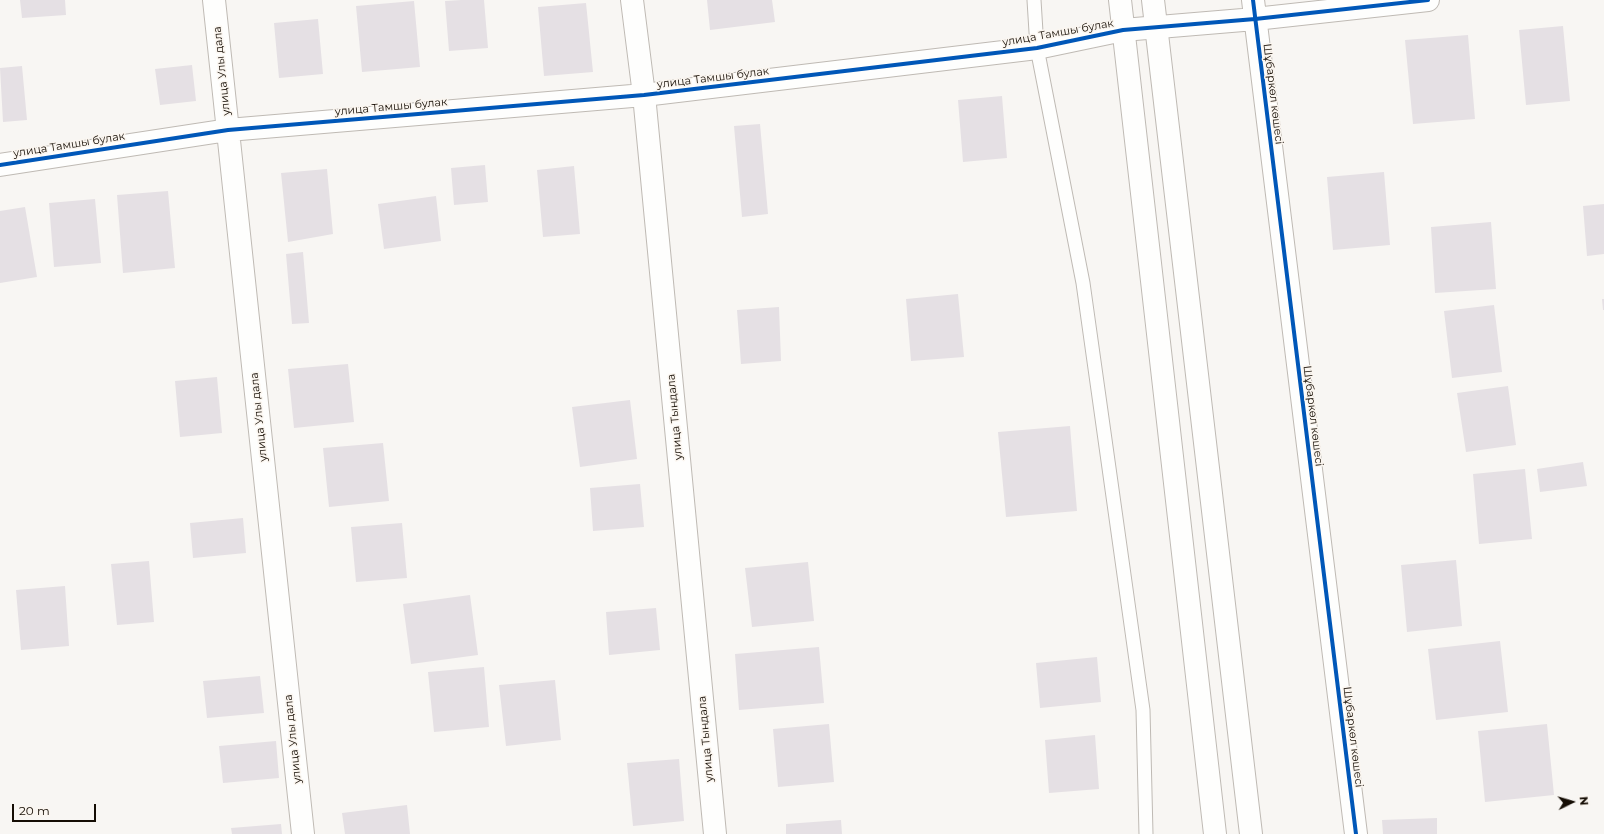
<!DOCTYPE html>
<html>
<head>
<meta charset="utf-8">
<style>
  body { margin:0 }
  #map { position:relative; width:1604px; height:834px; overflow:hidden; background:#f8f6f3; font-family:Montserrat,sans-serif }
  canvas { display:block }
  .north { position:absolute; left:1552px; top:782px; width:40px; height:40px; -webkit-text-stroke:3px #fbf6f0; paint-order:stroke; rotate:85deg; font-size:11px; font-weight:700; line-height:16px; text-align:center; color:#150d04 }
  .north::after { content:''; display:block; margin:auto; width:14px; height:18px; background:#150d04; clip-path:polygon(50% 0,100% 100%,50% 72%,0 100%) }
  .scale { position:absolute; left:12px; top:804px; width:84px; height:18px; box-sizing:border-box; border:2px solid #150d04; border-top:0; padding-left:5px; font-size:12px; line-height:14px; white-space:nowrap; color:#150d04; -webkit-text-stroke:3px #fbf6f0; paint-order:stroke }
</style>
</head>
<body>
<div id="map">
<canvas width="1604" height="834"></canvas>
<div class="north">N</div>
<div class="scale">20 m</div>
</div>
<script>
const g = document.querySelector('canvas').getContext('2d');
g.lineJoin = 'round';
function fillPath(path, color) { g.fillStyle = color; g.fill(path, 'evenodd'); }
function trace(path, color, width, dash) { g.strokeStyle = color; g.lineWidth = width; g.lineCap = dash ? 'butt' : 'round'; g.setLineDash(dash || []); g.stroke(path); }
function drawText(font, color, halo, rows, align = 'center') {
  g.font = font + ' Montserrat,sans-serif'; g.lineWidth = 3; g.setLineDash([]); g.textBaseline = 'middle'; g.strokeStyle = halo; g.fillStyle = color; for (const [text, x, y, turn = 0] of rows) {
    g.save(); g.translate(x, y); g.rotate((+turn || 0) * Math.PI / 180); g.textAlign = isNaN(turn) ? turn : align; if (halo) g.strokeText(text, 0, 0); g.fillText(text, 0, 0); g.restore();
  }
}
const building = new Path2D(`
  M20 0H65L66 15 22 18Z
  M461 0H484L488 48 449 51 445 1Z
  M707 0H772L775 22 710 30Z
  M414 1 420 67 362 72 356 6Z
  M586 3 593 72 544 76 538 7Z
  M318 19 323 74 279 78 274 23Z
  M1563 26 1570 101 1526 105 1519 30Z
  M1468 35 1475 119 1413 124 1405 40Z
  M192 65 196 101 160 105 155 69Z
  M22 66 27 120 3 122 0 68Z
  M1002 96 1007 158 963 162 958 100Z
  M760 124 768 214 742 217 734 126Z
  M485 165 488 202 454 205 451 168Z
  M574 166 580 234 543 237 537 170Z
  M327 169 333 234 288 242 281 173Z
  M1384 172 1390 245 1333 250 1327 177Z
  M168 191 175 268 123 273 117 195Z
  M436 196 441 241 384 249 378 204Z
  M95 199 101 263 54 267 49 203Z
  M1604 204V254L1587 256 1583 206Z
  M25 207 37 277 0 283V211Z
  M1491 222 1496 289 1435 293 1431 227Z
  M303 252 309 323 292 324 286 254Z
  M958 294 964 357 911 361 906 299Z
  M1602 299H1604V310H1603Z
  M1494 305 1502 372 1452 378 1444 311Z
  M779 307 781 361 741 364 737 310Z
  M348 364 354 422 294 428 288 369Z
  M217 377 222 433 180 437 175 381Z
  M1508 386 1516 445 1466 452 1457 393Z
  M630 400 637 459 580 467 572 407Z
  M1070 426 1077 511 1006 517 998 432Z
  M383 443 389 501 329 507 323 448Z
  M1583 462 1587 486 1540 492 1537 469Z
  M1525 469 1532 539 1479 544 1473 474Z
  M640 484 644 527 593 531 590 488Z
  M243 518 246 553 193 558 190 523Z
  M402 523 407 578 356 582 351 527Z
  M1456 560 1462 626 1407 632 1401 565Z
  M149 561 154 622 117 625 111 564Z
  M808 562 814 621 752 627 745 568Z
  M65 586 69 646 21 650 16 590Z
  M470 595 478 655 411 664 403 604Z
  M656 608 660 650 609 655 606 612Z
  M1500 641 1508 712 1436 720 1428 649Z
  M819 647 824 703 739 710 735 654Z
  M1097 657 1101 702 1040 708 1036 663Z
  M484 667 489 727 434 732 428 672Z
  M260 676 264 713 207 718 203 681Z
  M555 680 561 740 506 746 499 685Z
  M829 724 834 782 778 787 773 729Z
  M1547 724 1554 795 1485 802 1478 731Z
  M1095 735 1099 789 1049 793 1045 740Z
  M276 741 279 778 223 783 219 746Z
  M679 759 684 821 633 826 627 763Z
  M407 805 410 834H345L342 813Z
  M1437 818V834H1383L1382 820Z
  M841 820 842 834H786V824Z
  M281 824 282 834H232L231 828Z`);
const service = new Path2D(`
  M1034 0 1037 48 1083 283 1143 710 1146 834`);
const minor = new Path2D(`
  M214 0 303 834
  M632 0 644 95 715 834
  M1253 0 1356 834
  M0 165 228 130 644 95 1037 48 1123 30 1255 19 1428 0`);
const tertiary = new Path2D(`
  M1120 0 1215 834
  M1153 0 1251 834`);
const cycleway = new Path2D(`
  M1253 0 1356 834
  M0 165 228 130 644 95 1037 48 1123 30 1255 19 1428 0`);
const streetNames = [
  ["улица Тамшы булак",1058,33,-10],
  ["улица Улы дала",222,71,-96],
  ["улица Тамшы булак",713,78,-7],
  ["Шұбаркөл көшесі",1273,94,83],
  ["улица Тамшы булак",391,107,-5],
  ["улица Тамшы булак",69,145,-9],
  ["Шұбаркөл көшесі",1313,416,83],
  ["улица Улы дала",259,417,-96],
  ["улица Тындала",675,417,-95],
  ["Шұбаркөл көшесі",1353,737,83],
  ["улица Улы дала",293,739,-96],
  ["улица Тындала",706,739,-95]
];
fillPath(building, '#e5e0e4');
trace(service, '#bfbab4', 15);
trace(minor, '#bfbab4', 24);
trace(tertiary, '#bfbab4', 24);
trace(service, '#fefefd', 13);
trace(minor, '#fefefd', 22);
trace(tertiary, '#fefefd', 22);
trace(cycleway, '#0057b8', 4);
drawText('11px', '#150d04', '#fbf6f0', streetNames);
</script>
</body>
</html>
